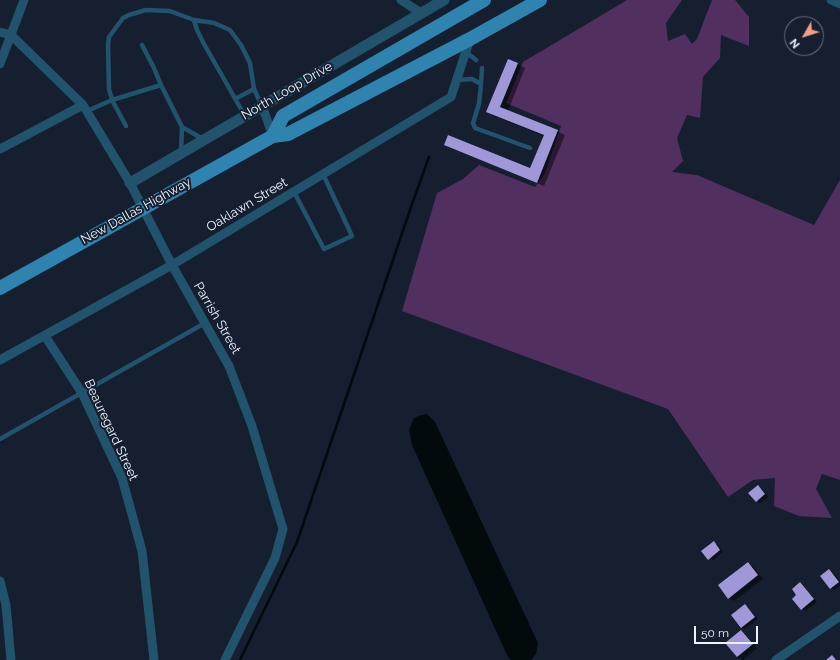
<!DOCTYPE html>
<html>
<head>
<meta charset="utf-8">
<style>
  body { margin:0 }
  #map { position:relative; width:840px; height:660px; overflow:hidden; background:#151f30; font-family:Raleway,sans-serif }
  canvas { display:block }
  .north { position:absolute; left:784px; top:16px; width:40px; height:40px; box-sizing:border-box; background:#151f30; border:1px solid #6b7482; border-radius:50%; rotate:231deg; font-size:11px; font-weight:700; line-height:16px; text-align:center; color:#edf3fd }
  .north::after { content:''; display:block; margin:auto; width:14px; height:18px; background:#f49e87; clip-path:polygon(50% 0,100% 100%,50% 72%,0 100%) }
  .scale { position:absolute; left:694px; top:626px; width:64px; height:18px; box-sizing:border-box; border:2px solid #edf3fd; border-top:0; padding-left:5px; font-size:12px; line-height:14px; white-space:nowrap; color:#edf3fd; -webkit-text-stroke:3px #151f30; paint-order:stroke }
</style>
</head>
<body>
<div id="map">
<canvas width="840" height="660"></canvas>
<div class="north">N</div>
<div class="scale">50 m</div>
</div>
<script>
const g = document.querySelector('canvas').getContext('2d');
g.lineJoin = 'round';
function fillPath(path, color) { g.fillStyle = color; g.fill(path, 'evenodd'); }
function trace(path, color, width, dash) { g.strokeStyle = color; g.lineWidth = width; g.lineCap = dash ? 'butt' : 'round'; g.setLineDash(dash || []); g.stroke(path); }
function drawText(font, color, halo, rows, align = 'center') {
  g.font = font + ' Raleway,sans-serif'; g.lineWidth = 4; g.setLineDash([]); g.textBaseline = 'middle'; g.strokeStyle = halo; g.fillStyle = color; for (const [text, x, y, turn = 0] of rows) {
    g.save(); g.translate(x, y); g.rotate((+turn || 0) * Math.PI / 180); g.textAlign = isNaN(turn) ? turn : align; if (halo) g.strokeText(text, 0, 0); g.fillText(text, 0, 0); g.restore();
  }
}
const green = new Path2D(`
  M627 0H682L666 23 668 41 685 34 692 44 697 39 712 0H735L749 17V46L721 35 720 58 703 77 700 118 687 115 677 138 683 161 672 172 697 175 814 225 840 180V480L822 474 816 489 832 518 799 516 774 506 775 478 753 480 728 497 668 409 402 311 437 193 463 179 479 165 535 187 545 173 561 126 506 103 523 62Z`);
const water = new Path2D(`
  M427 414 435 422 538 643 536 654 531 660H511L507 655 412 445 409 430 414 418 421 415Z`);
const shadow = new Path2D(`
  M517 64 525 68 508 111 557 131 565 135 544 186 453 149 445 145 531 169 544 136 495 116 488 111Z
  M758 486 761 488 768 497 760 503 756 501Z
  M714 542 717 544 723 552 712 561 709 559Z
  M748 563 753 566 763 579 734 601 729 598Z
  M829 570 832 572 840 581V586L834 590 831 588 821 576Z
  M800 583 803 585 817 602 805 611 802 609Z
  M745 605 748 607 758 619 745 629 742 628 732 615Z
  M741 631 746 634 757 648 743 660 737 657Z`);
const stream = new Path2D(`
  M240 660 297 542 411 207 429 157`);
const building = new Path2D(`
  M508 59 518 63 500 107 558 130 537 183 444 145 448 135 530 168 544 135 486 112Z
  M758 485 765 494 756 502 748 493Z
  M714 541 720 550 708 560 701 551Z
  M748 562 758 575 728 599 718 585Z
  M829 569 839 582 830 589 820 576Z
  M800 582 814 599 801 610 792 599 796 595 792 589Z
  M745 604 755 617 741 628 731 615Z
  M741 630 753 644 737 657 725 643Z
  M832 655 836 660H826Z`);
const service = new Path2D(`
  M194 20 197 30 204 44 245 116
  M142 45 154 68 161 85
  M466 52 476 60
  M457 80 472 79 481 84 479 104 473 123 475 128 530 148
  M481 84 482 68
  M235 99 254 89
  M87 111 112 100 161 85 182 127 181 152
  M126 126 112 100 109 89 108 45 109 37 123 18 129 15 146 10 170 11 194 20 214 23 230 30 241 45 250 63 254 89 262 106
  M182 127 203 139
  M294 192 324 249 352 236 323 174
  M0 439 205 323`);
const minor = new Path2D(`
  M401 0 421 13
  M831 0 840 4
  M0 32 11 35 83 105 130 183 172 265 229 366 252 426 283 529 275 558 225 660
  M0 64 24 0
  M262 106 273 136
  M0 149 83 105
  M45 336 82 393 122 478 142 551 154 660
  M0 360 172 265 451 97 470 39
  M0 581 6 605 11 660
  M776 660 840 616`);
const tertiary = new Path2D(`
  M130 183 444 0`);
const primary = new Path2D(`
  M273 136 283 116 484 0
  M0 288 273 136 288 134 470 39 540 0`);
const streetNames = [
  ["North Loop Drive",287,91,-30],
  ["Oaklawn Street",247,205,-31],
  ["New Dallas Highway",136,211,-29],
  ["Parrish Street",217,318,60],
  ["Beauregard Street",111,430,65]
];
fillPath(green, '#512f5f');
fillPath(water, '#020a0c');
fillPath(shadow, '#0007');
trace(stream, '#020a0c', 2.5);
fillPath(building, '#9f97d8');
trace(service, '#21536d', 4.5);
trace(minor, '#21536d', 9);
trace(tertiary, '#21536d', 11);
trace(primary, '#2f84af', 14);
drawText('13px', '#edf3fd', '#151f30', streetNames);
</script>
</body>
</html>
